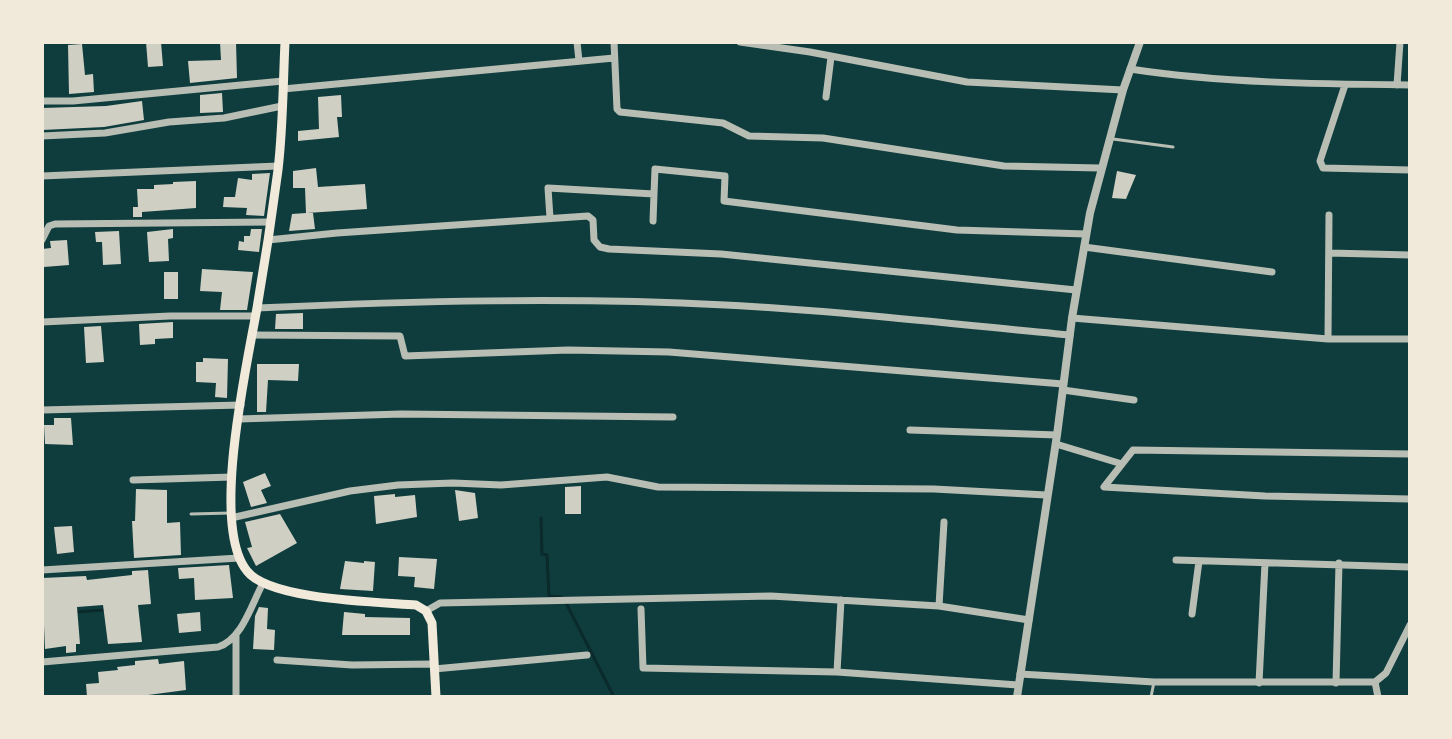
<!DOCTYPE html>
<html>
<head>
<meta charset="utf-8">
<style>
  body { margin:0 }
  #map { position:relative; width:1452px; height:739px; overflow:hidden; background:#0f3d3e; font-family:"Libre Baskerville",serif }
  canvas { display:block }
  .frame { position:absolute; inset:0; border:44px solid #f1e9da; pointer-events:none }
</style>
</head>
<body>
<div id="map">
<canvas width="1452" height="739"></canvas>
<div class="frame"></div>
</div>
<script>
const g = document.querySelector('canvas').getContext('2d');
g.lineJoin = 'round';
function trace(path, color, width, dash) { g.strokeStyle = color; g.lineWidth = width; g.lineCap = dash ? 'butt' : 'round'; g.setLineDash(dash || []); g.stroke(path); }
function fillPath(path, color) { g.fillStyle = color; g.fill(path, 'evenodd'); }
const stream = new Path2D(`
  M541 518 542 554 547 555 549 596 562 597
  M566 603 614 697
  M76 612 104 610`);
const building = new Path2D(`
  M146 42H161L163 66 148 67Z
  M220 42H236L237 78 190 83 188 61 221 60Z
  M82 44 85 75 93 74 94 92 69 94 68 45Z
  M222 93 223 112 200 113V95Z
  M341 95 342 117H337L339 137 298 141V131L319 129 318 97Z
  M142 101 144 120 104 127 42 130V108L106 106Z
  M316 168 318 187 365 184 367 209 307 213H313L315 229 289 231 292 214 306 213 305 188H293V171Z
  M1117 171 1136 175 1126 199 1112 198Z
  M270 173 264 216 246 215 247 208 223 207 224 197H235L238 178 252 180V174Z
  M196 181V208L142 212V217H133V207H138L137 189H154V185L173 184V182Z
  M173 229V238L168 239 169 261 149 262 147 232Z
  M251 229H262L259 252 238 250 239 241 244 242V236H250Z
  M119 231 121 264 103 265 102 242H96L95 232Z
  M67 240 69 265 44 267 42 249 51 248 50 241Z
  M202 269 253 272 247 310H220L222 292 200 291Z
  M164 272H178V299H164Z
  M303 313V329H275L276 314Z
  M173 322V338L155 339V344L140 345 139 324Z
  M101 326 104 362 86 363 84 327Z
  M203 358 228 359 227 398 215 397 216 383 196 382V362H203Z
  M257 364H299L298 381 268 380 266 412H257Z
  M54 418H71L73 445 45 444 44 425H54Z
  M265 473 271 486 261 490 267 503 251 507 243 482Z
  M581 486V514H565V487Z
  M136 489 167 490V523L180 522 181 555 134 558 132 521H135Z
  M455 490 475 493 478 518 459 521Z
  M395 494V497L415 495 417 517 376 524 374 496Z
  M280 514 297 543 256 566 247 548 252 547 245 522Z
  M72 526 74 552 57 554 54 527Z
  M399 557 437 559 434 589 414 587 415 577 398 576Z
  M345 561 364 563V561L375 562 373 591 340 589Z
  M229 565 233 598 195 600 194 578 179 579 178 568Z
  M148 570 151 604 138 605 142 642 108 644 103 605 77 607 80 644H76V652L66 653V646L45 649 42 578 86 576 87 580 132 575V571Z
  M259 607 268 608 267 629 275 630 274 650 253 649 255 616Z
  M200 612 201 631 179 633 177 614Z
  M344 612 365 614V617L410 618V635H342Z
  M158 659 159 664 184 661 186 690 133 697H87L86 684 99 683 98 672 118 670 117 667 135 665V661Z`);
const service = new Path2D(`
  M1113 139 1173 147
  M191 514 231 513
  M1151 697 1154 682`);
const minor = new Path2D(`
  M577 42 579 61
  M614 42 617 109 620 112 723 123 749 136 823 138 1004 166 1100 168
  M740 42 810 52 967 82 1123 90
  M1130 69C1222 83 1316 84 1410 85
  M1345 85 1320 161 1323 168 1410 170
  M1397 85 1400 42
  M283 89 614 58
  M826 97 831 57
  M42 101H73L283 81
  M42 136 105 133 169 122 224 118 282 106
  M42 176 278 166
  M550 218 548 188 654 194 655 169 725 176 724 201 957 230 1086 234
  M653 221 654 194
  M42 240 49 226 55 224 270 222
  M268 240 337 233 588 216 593 220 594 240 600 247 609 249 721 254 1076 290
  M1084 247 1272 272
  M1329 253 1410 255
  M257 308C413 301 569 297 725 305 840 311 955 324 1070 335
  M1072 318 1328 339H1410
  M42 322 170 316H256
  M252 335 400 336 405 356 568 350 669 352 1063 384
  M1328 339 1329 215
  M1063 390 1134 400
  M42 410 241 405
  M239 419 401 414 673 417
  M910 430 1057 435
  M1056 444 1122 464 1133 450 1410 454
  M1122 464 1104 487 1265 496 1410 499
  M133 480 232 477
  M231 518 350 491 398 485 453 483 501 485 607 477 658 487 934 489 1046 495
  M1176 560 1410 567
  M42 570 239 558
  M939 606 944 522
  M641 609 643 668 837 672 1018 685
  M426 611 440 603 771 596 939 606 1029 620
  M1192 614 1199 561
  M236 636V697
  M277 660 352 665 434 664
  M42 662 218 647C242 639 251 606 262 585
  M434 669 587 655
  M837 672 841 600
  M1020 674 1154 682H1375
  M1375 682 1386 673 1410 625
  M1375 682 1378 697
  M1259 683 1265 563
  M1336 683 1339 563`);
const tertiary = new Path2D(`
  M1017 697 1057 435 1072 318 1090 213 1123 90 1140 42`);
const secondary = new Path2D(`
  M285 42C283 84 283 128 278 170 272 216 265 262 257 308 247 365 210 526 247 571 269 600 378 602 416 605L426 611 432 623 436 697`);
trace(stream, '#0a2a2b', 3);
fillPath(building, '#cfcfc3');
trace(service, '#b8beb3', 3);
trace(minor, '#b8beb3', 7);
trace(tertiary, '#b8beb3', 8);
trace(secondary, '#f1e9da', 9);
</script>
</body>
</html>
